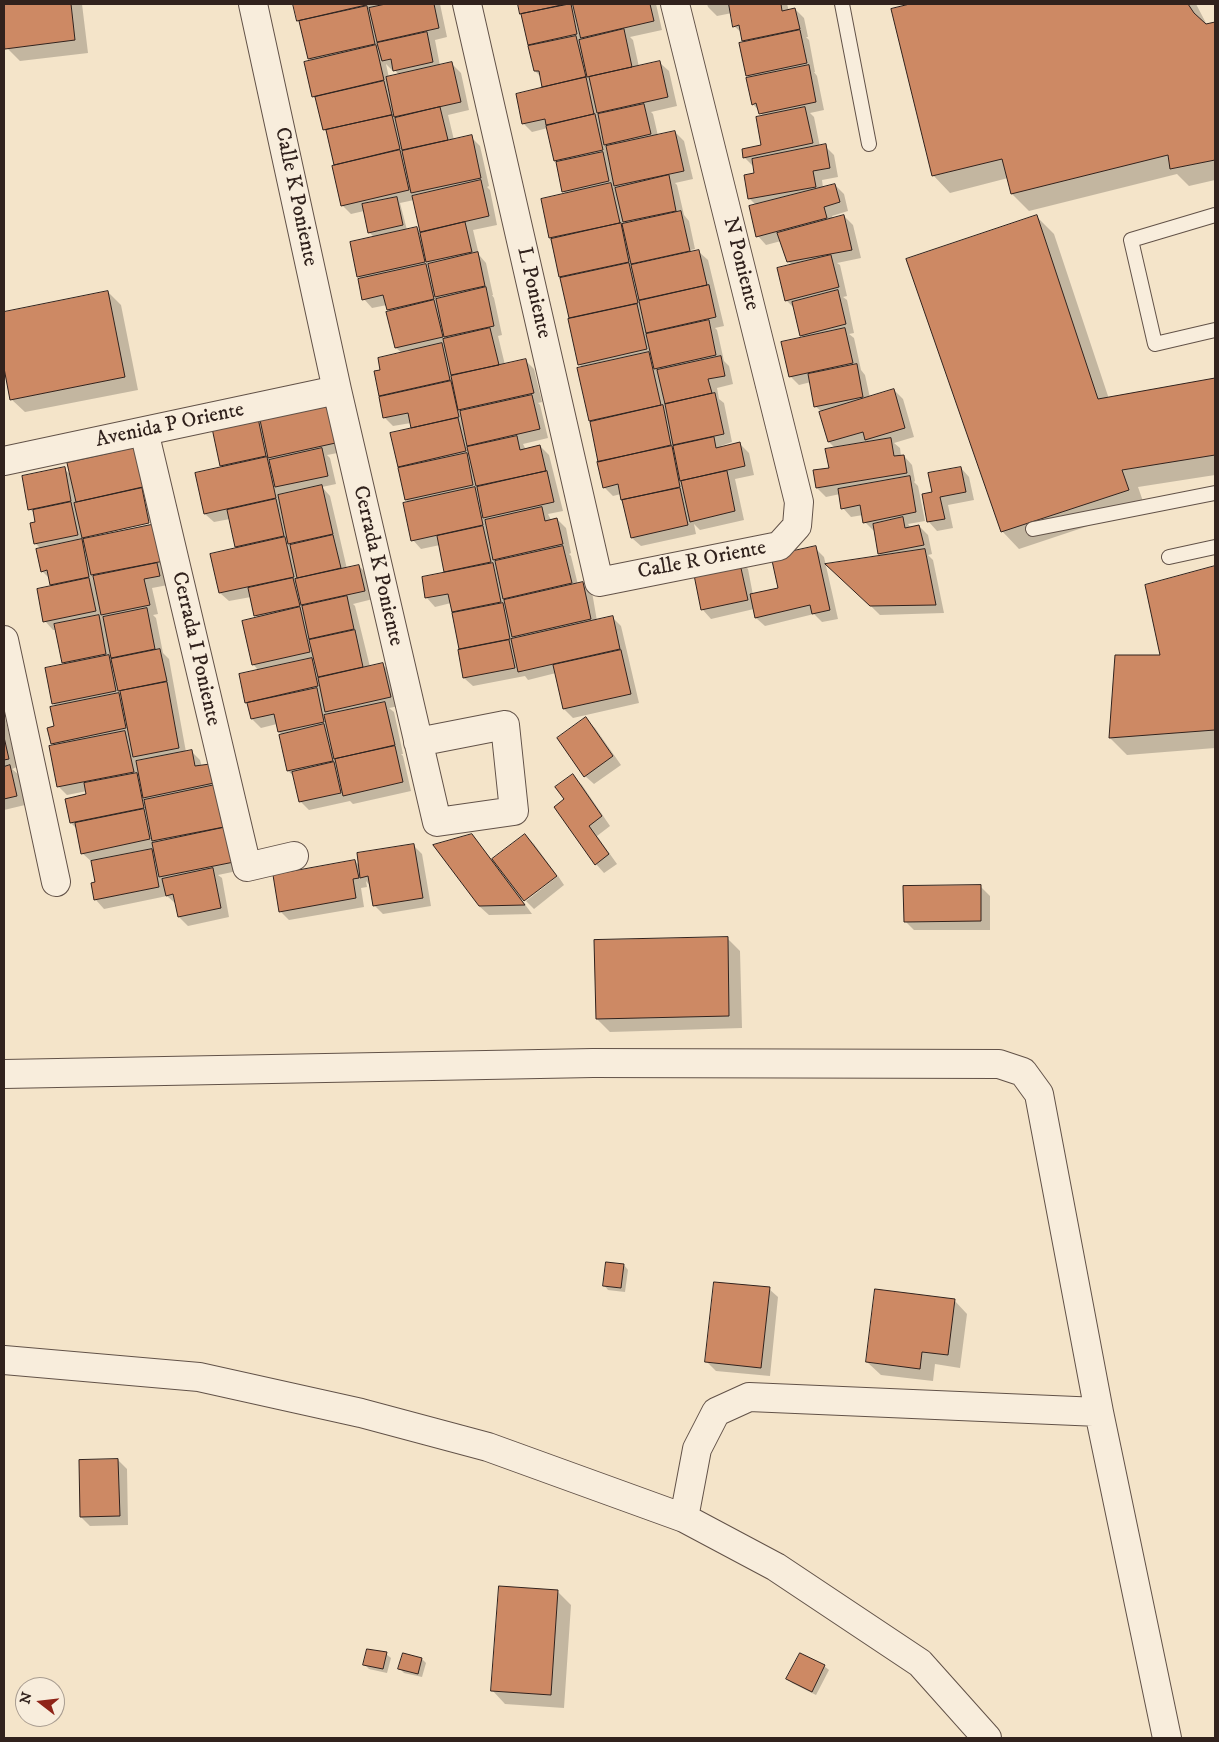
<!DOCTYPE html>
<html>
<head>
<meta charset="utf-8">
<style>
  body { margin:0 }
  #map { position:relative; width:1219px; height:1742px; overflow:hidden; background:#f4e4c9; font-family:"IM FELL DW Pica",serif }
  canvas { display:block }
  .frame { position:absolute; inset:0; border:5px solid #31221d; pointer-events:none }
  .north { position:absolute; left:15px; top:1677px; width:50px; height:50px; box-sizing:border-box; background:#f8eddc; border:1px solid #a89c90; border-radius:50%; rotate:286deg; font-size:14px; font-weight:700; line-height:20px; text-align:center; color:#31221d }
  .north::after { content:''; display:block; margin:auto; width:18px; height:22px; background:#8f2418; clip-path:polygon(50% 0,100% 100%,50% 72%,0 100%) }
</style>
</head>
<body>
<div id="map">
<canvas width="1219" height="1742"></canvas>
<div class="frame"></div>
<div class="north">N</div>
</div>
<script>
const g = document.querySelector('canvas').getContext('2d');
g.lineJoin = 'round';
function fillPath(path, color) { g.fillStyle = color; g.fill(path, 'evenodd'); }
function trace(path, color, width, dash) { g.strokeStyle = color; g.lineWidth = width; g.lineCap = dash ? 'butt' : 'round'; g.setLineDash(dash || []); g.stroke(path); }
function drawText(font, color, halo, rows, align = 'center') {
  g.font = font + ' "IM FELL DW Pica",serif'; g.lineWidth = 4; g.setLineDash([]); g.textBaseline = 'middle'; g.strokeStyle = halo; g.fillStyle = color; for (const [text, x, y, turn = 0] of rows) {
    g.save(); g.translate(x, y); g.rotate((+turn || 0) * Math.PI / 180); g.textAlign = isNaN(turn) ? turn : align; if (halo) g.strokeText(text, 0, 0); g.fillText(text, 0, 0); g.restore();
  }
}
const shadow = new Path2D(`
  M4 4H82L88 53 20 61 7 48 4 24Z
  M294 4H440L447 37 435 40 440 66 452 64 461 73 469 110 448 115 454 140 471 137 480 146 489 186 487 187 490 190 497 225 473 230 479 255 486 263 493 295H492L494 298 502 335 498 336 505 365 525 360 534 369 542 402 538 403 540 405 548 438 523 444 526 450 540 446 549 455 563 511 548 514 551 520 557 519 566 528 571 553 569 554 571 556 578 585 583 584 592 592 597 621 612 617 621 626 639 703 573 718 564 709 556 673 528 680 525 676 473 686 464 678 451 603 435 607 427 598 423 578 446 574 440 545 421 549 413 540 410 503 406 500 392 434 412 429 411 423 393 426 385 418 383 398 380 395 381 370 402 353 396 348 391 312 387 305 372 308 364 299 362 280 359 277 375 238 369 232 364 211 351 214 342 205 328 134 324 129 318 101 313 96 311 61 309 59 301 23 298 20ZM386 64 392 70 394 69 399 75 389 78ZM414 200 421 232 417 228 407 230 400 203Z
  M520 4H656L662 30 630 37 633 40 639 67 660 63 669 71 677 106 651 112 653 114 658 136 675 132 684 141 693 179 675 183 677 185 684 215 689 221 695 249 637 262V264L699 252 708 260 724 326 715 328 717 330 724 361 729 366 733 384 717 388 719 399 724 403 732 442 721 446 723 448 740 444 749 453 754 475 735 479 744 520 700 530 694 524 696 534 641 546 632 538 621 494 613 496 604 487 593 422 590 420 583 368 579 364 572 320 570 317 550 238 566 194 563 191 548 128 532 132 523 123 544 88 541 77 535 71 532 47 529 45Z
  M707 4H787L789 11 795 9 804 18 808 37H806L809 40 815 72H814L817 76 824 110 810 113 814 117 820 147 825 146 834 155 838 177 822 180 823 188 835 185 844 194 848 211 832 216 833 219 844 216 853 225 861 258 837 263 840 265 847 296 843 297 847 300 854 333 849 334 854 338 861 370 865 375 870 398 894 390 903 399 914 437 894 443 900 448 901 456H904L912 465 915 481 914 482 918 486 925 521 908 524 911 528 919 526 928 535 932 554 928 555 933 560 944 613 880 615 828 564 882 557 879 554 875 531H874L865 522 863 515 851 517 843 508 840 494 826 497 817 488 830 469 836 449 829 442 822 412 815 406 811 382 799 385 790 376 804 338 801 335 794 308 786 300 793 266 788 261 781 241 766 245 758 236 757 206 750 199 756 174 753 166 744 157 763 146 764 117 753 104 750 79 747 76 745 43 743 40 742 33 734 26 732 13 717 16 708 7Z
  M915 4H1196L1207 25 1215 23V180L1189 186 1177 174 1029 211 1012 194 1008 178 950 193 933 175 892 10Z
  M1037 217 1054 234 1109 399 1215 379V475L1138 487 1145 507 1019 549 1002 531Z
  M108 292 121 305 138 390 25 412 11 399 4 362V313Z
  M330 400 348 451 327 455 330 458 336 484 322 487 330 496 347 569 359 566 368 575 373 599 353 604 355 606 370 667 383 665 392 673 399 706 389 708 394 712 403 754H401L403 756 411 791 353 804 350 801 309 810 300 801 295 777 288 771 280 736 282 735 279 732 277 724 261 728 252 719 249 705 246 702 259 671 253 664 258 618 255 615 251 597 229 601 220 593 239 549 236 546 230 519 214 522 205 514 222 468 213 429 257 419 262 424Z
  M138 448 155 520 88 535V538L156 523 168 585 152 588 158 614 153 615 156 618 163 653 169 659 186 752 191 751 200 760 202 767 210 765 242 870 218 875 222 878 229 917 188 926 179 917 176 904 167 896 104 909 96 900 92 884 97 883 92 862 82 853 77 829 71 823 87 795V791L67 795 58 786 55 746 52 743 55 727 56 707 53 703 66 665 63 662 56 630H53L45 621 51 587 50 579 42 571 41 549 35 543 36 523 35 514 30 509 64 469 71 475Z
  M961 468 969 477 974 500 948 505 953 528 937 531 929 522 933 493Z
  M815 548 824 557 838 619 822 622 814 614 765 626 756 618 754 609 711 619 703 610 694 571 739 561 748 569 753 595 779 589Z
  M1215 567V748L1127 755 1110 738 1162 657 1147 586Z
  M4 713 17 767 12 769 19 775 25 805 4 810Z
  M586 719 595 728 621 765 594 784 585 776Z
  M573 776 582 785 610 826 597 836 617 864 604 873 596 864 565 800Z
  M471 835 492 860 525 835 534 844 556 874 524 900 522 898 521 899 532 914 489 915 479 906Z
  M413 845 422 854 431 906 383 914 374 905 370 886 366 881 367 887 361 888 364 907 289 920 280 911 355 861 360 866Z
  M558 876 564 885 534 909 526 901Z
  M981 887 990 896V930H914L905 921Z
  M727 938 740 951 742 1028 610 1032 597 1019Z
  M624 1265 628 1270 625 1292 608 1290 604 1285Z
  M769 1289 778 1297 770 1376 716 1371 707 1362Z
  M954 1300 967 1314 960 1368 935 1364 933 1381 881 1375 867 1362Z
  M118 1460 127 1469 128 1525 90 1526 81 1517Z
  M558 1592 571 1605 564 1708 505 1704 492 1690Z
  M386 1654 391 1658 387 1673 369 1669 365 1665Z
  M801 1654 824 1666 829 1670 816 1695 792 1683 788 1679Z
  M422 1659 426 1663 422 1677 404 1673 400 1669Z`);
const building = new Path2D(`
  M4 4H71L75 40 5 49Z
  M293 4H365L366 5 297 21Z
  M386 4H434L439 28 377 42 369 8Z
  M518 4H566L520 14Z
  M571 4 577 34 528 45 521 14Z
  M573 4H650L654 21 581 38Z
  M729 4H781L782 11 795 8 800 29 742 41 739 25 733 27Z
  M910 4H1188L1194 13 1206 24 1215 22V160L1170 169 1168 155 1011 194 1002 159 932 176 891 9Z
  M367 6 375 44 308 59 299 21Z
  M624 29 632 67 587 77 579 40Z
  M800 30 807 63 746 76 739 43Z
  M427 32 433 62 393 71 391 59 382 61 377 43Z
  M576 36 586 77 542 87 539 71H534L528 46Z
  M376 45 384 80 312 97 304 62Z
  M660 61 668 97 597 113 589 77Z
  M452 62 461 102 394 117 386 77Z
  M809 65 816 102 759 114 756 103 752 105 746 78Z
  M586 77 594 114 546 125 545 119 522 124 516 94Z
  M384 81 392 115 323 130 315 97Z
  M644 104 651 134 604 145 598 114Z
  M440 107 448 140 402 150 395 118Z
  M805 107 813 143 743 158 742 149 761 145 756 117Z
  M595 114 603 150 554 161 546 126Z
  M392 115 400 149 334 165 326 130Z
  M675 131 684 171 614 186 606 146Z
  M472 135 481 178 411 193 402 151Z
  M826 144 830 168 813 171 816 187 748 199 744 175 754 173 752 159Z
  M400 150 409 190 341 206 332 166Z
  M603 152 609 181 562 192 556 162Z
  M669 175 676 211 623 222 615 188Z
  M481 180 489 216 420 232 412 196Z
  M611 183 620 223 549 238 541 199Z
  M835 184 840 202 824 207 827 218 756 237 749 206Z
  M397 197 403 225 368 233 362 204Z
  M681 211 690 251 631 264 622 224Z
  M844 215 852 250 787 262 777 233Z
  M1037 215 1098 399 1215 378V455L1122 470 1129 490 1001 532 906 259Z
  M465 222 472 252 426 262 420 233Z
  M621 223 629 262 559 277 551 239Z
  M417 227 425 262 357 277 350 242Z
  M699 250 707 285 639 300 631 265Z
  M478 252 485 286 435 297 428 264Z
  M831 255 839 287 785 301 777 268Z
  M629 263 638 303 569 318 560 278Z
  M426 264 434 299 387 310 383 295 362 300 358 279Z
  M709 285 716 317 646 333 639 301Z
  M486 287 494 326 444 337 436 299Z
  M838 290 846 324 800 336 792 302Z
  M108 291 125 377 10 400 4 368V312Z
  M434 300 443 337 395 348 386 312Z
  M637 304 647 349 578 365 568 319Z
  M709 320 716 355 654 369 646 334Z
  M490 328 499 365 451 375 443 339Z
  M845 328 853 363 789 377 781 342Z
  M442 343 450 380 379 396 374 371 380 370 378 358Z
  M649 352 661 405 589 421 577 368Z
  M721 356 725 376 708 379 712 393 665 404 657 370Z
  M526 359 534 393 458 410 451 376Z
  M857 364 863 397 814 407 808 374Z
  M451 381 459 417 411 428 408 413 383 418 379 397Z
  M894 389 905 428 865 440 863 432 828 442 819 412Z
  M715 393 724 434 673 445 665 404Z
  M532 395 540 429 467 446 460 411Z
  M330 398 340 442 268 458 259 415Z
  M663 405 671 445 598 462 590 422Z
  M258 418 266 456 220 466 212 428Z
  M458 418 466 451 398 467 390 433Z
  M517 436 520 450 540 445 546 471 476 486 467 447Z
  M714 437 716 448 740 442 745 466 680 481 673 446Z
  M891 438 894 456 904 455 907 473 816 488 813 470 829 468 825 449Z
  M672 446 680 487 621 500 618 484 603 488 597 462Z
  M139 447 147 486 76 502 67 463Z
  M322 448 328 476 275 487 269 460Z
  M467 453 473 485 405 500 398 468Z
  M267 457 276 498 204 514 195 473Z
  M65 467 71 501 28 510 22 476Z
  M961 467 966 492 940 497 945 519 927 522 922 494 932 492 928 473Z
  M547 471 554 502 483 518 477 487Z
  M727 471 735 511 690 522 681 481Z
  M910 476 916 512 863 523 860 505 841 509 838 489Z
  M322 485 333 534 288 544 278 495Z
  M475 487 483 525 411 541 403 503Z
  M142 488 149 523 82 538 74 503Z
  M680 488 688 525 631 538 622 500Z
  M276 499 284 536 235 547 227 510Z
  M71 502 78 535 34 544 30 523 35 522 33 510Z
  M542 507 545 521 557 518 563 544 493 560 485 520Z
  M903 517 905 528 919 525 924 545 878 554 873 524Z
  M156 524 164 561 91 575 83 539Z
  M483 526 491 562 444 572 437 536Z
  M333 535 341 568 297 578 290 545Z
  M285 537 294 577 219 593 210 554Z
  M82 539 89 577 50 585 47 570 41 572 36 549Z
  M563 546 572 583 503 599 495 561Z
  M816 546 830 610 812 614 810 605 755 618 750 594 778 588 771 556Z
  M925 549 936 605 870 606 825 564Z
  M739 559 748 600 701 610 693 570Z
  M157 563 160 576 144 579 150 605 101 615 93 576Z
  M493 563 501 602 452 612 448 594 425 598 422 577Z
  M359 565 365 591 301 605 295 579Z
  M1215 566V730L1109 738 1115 655H1160L1145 585Z
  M89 578 96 611 43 622 37 589Z
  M293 578 300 606 254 616 248 588Z
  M583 582 591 619 512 637 504 600Z
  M347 596 354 629 309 639 302 606Z
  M503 603 510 639 459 649 452 613Z
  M300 607 310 652 252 665 242 621Z
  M147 608 155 649 111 658 103 617Z
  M99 615 106 654 62 663 54 624Z
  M613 616 620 649 518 672 511 639Z
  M355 630 363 667 318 677 309 640Z
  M509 640 515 668 463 678 458 650Z
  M160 649 167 681 118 691 111 659Z
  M621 650 631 694 563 709 553 665Z
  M109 655 116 691 52 704 45 668Z
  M312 658 318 686 245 703 239 674Z
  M383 663 391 697 325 712 318 678Z
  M167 682 179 748 133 757 120 691Z
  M317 688 324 722 278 732 274 714 251 719 247 703Z
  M119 693 126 728 51 744 47 728 54 726 50 707Z
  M385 702 395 745 334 759 324 715Z
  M586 717 613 756 584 777 557 738Z
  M324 724 333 761 287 771 279 735Z
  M125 731 134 772 57 787 49 746Z
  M4 737 9 759 4 760Z
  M395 746 403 782 343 796 335 759Z
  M192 750 195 766 210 764 214 783 143 798 136 761Z
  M334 762 341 793 299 802 292 772Z
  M10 765 17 796 4 799V767Z
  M137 773 144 808 70 823 65 799 86 794 84 783Z
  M573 774 602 816 589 826 609 854 595 865 554 807 564 799 555 787Z
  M215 785 224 827 152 841 144 800Z
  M144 809 150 839 81 854 75 823Z
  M227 827 234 862 159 877 152 843Z
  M472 834 525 905 479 906 433 845Z
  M525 834 557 876 524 901 492 859Z
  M414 844 423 898 373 906 368 876 360 878 357 853Z
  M152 849 159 887 94 900 91 883 95 882 91 861Z
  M355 860 359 878 353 879 356 898 279 912 273 875Z
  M213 868 221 908 178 917 173 894 166 896 162 879Z
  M981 885V921L904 922 903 886Z
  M728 937 729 1016 596 1019 594 940Z
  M606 1262 624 1264 621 1288 603 1286Z
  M714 1282 770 1287 761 1368 705 1362Z
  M875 1289 955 1299 948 1355 922 1352 920 1369 866 1362Z
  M118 1459 120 1516 80 1517 79 1460Z
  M499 1586 558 1590 551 1695 491 1691Z
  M367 1649 387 1652 383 1669 363 1665Z
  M403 1653 422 1658 418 1674 398 1669Z
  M800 1653 825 1665 812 1692 786 1679Z`);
const lane = new Path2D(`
  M842 4 869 144
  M1215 215 1131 240 1155 344 1215 330
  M1033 529 1215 493
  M1169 557 1215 547`);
const street = new Path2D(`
  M253 4 337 390 437 822 514 811 505 725 418 742
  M467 4 599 582 779 546 797 526 799 502 675 4
  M144 431 247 867 294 856
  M4 461 337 390
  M4 640 56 882
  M4 1074 593 1063 999 1064 1023 1072 1039 1094 1099 1412 1167 1738
  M4 1360 199 1377 361 1413 488 1447 684 1518 776 1567 920 1663 987 1738
  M684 1518 697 1449 716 1412 749 1397 1099 1412`);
const streetNames = [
  ["Calle K Poniente",295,197,78],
  ["N Poniente",740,264,76],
  ["L Poniente",533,293,77],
  ["Avenida P Oriente",170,426,-12],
  ["Calle R Oriente",702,561,-11],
  ["Cerrada K Poniente",377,566,77],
  ["Cerrada I Poniente",195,649,77]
];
fillPath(shadow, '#0003');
fillPath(building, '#cd8964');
trace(building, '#31221d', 1);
trace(lane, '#625248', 16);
trace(street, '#625248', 30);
trace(lane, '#f8eddc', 14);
trace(street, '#f8eddc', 28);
drawText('21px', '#31221d', '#f8eddc', streetNames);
</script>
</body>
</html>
